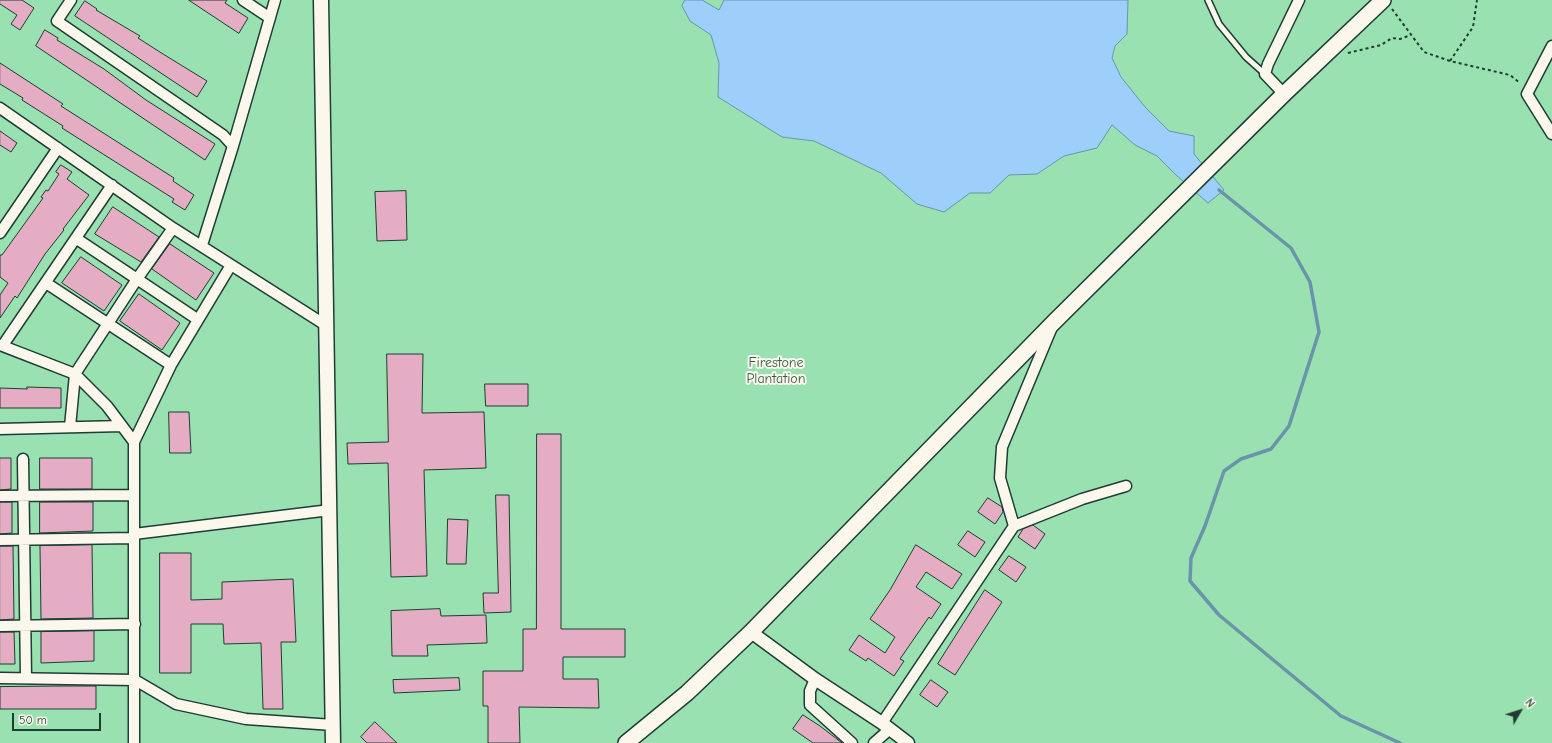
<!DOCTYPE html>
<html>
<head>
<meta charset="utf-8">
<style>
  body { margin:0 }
  #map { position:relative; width:1552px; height:743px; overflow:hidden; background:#fbf7ec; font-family:"Comic Neue",sans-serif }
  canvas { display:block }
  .north { position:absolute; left:1500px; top:691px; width:40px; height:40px; -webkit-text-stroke:3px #fbf7ec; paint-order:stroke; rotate:51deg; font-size:11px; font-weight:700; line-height:16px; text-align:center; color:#1f3d34 }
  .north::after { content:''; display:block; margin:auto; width:14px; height:18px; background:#1f3d34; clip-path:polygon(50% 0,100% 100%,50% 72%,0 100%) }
  .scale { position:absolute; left:12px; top:713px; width:89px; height:18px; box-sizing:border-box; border:2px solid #1f3d34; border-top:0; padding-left:5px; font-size:12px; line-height:14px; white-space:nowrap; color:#1f3d34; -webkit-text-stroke:3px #fbf7ec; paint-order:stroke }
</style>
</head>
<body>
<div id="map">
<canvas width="1552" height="743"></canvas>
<div class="north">N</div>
<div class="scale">50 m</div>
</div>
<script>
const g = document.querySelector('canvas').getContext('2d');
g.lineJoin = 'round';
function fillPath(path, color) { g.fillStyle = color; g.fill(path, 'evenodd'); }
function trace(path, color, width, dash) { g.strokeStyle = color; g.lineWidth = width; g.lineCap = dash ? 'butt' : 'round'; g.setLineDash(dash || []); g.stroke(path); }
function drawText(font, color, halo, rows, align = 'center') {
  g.font = font + ' "Comic Neue",sans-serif'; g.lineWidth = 4; g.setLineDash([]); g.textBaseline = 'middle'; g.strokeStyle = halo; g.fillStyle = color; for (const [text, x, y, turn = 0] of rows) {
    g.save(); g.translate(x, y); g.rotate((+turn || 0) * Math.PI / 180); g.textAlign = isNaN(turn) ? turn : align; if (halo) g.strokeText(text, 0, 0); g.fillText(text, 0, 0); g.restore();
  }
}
const green = new Path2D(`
  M0 0H1552V743H0Z`);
const water = new Path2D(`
  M685 0H702L719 10 724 0H1128L1127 34 1115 46 1112 58 1121 77 1145 107 1169 131 1194 136V154L1224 190 1208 203 1176 175 1157 156 1135 145 1112 125 1097 148 1064 156 1037 174 1009 175 990 193H970L944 212 917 204 881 173 814 141 782 137 718 97 719 63 711 35 690 21 682 6Z`);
const stream = new Path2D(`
  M1219 190 1291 248 1310 282 1319 332 1289 426 1271 449 1241 459 1224 471 1205 526 1191 558 1190 581 1219 615 1341 716 1400 743`);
const building = new Path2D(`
  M0 0H22L34 8 20 30 11 24 17 15 0 4Z
  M189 0H227L225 3 248 18 239 33Z
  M85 1 97 9 96 10 140 36 138 38 163 54 207 81 197 97 75 16Z
  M45 30 58 38 57 40 104 69 146 100 215 144 205 160 36 46Z
  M0 63 63 104 61 106 174 178 173 181 194 195 185 210 172 202 174 199 62 128 63 126 22 100 23 98 0 84Z
  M0 131 17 143 11 152 0 145Z
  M61 165 72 172 67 179 89 195 63 229 64 230 45 254 17 298 15 296 0 318V295L8 283 0 277V255H2L43 198 41 197 46 190 48 191 59 174 56 172Z
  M406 191 407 240 377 241 375 192Z
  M113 207 159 237 141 262 95 234Z
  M170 244 214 273 196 300 152 269Z
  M81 257 122 285 104 311 62 283Z
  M139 294 180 323 162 350 120 321Z
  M387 354H423L422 413 484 412 486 468 424 470 427 576 391 577 388 463 348 464 347 443 388 442Z
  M485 384H528V406H486Z
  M27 387 61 388V408H0V388L27 389Z
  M169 412H189L191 453H170Z
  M537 434H561V629H625V657H563V679H598L599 708 519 707 520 743H488V706H483V671H523V629H536Z
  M0 458H11V489L0 490Z
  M40 458H92V489H40Z
  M496 495H509L511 612 484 613 483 593H498Z
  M988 498 1002 507 1003 512 995 524 978 512Z
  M0 502H12V533L0 534Z
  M40 502H93V531L40 533Z
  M448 519 468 520 466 564H447Z
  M1033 525 1045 534 1035 549 1018 537 1023 529Z
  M968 531 985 542 975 557 958 545Z
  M92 545 93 618 41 619 40 546Z
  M916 545 962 574 952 589 926 572 916 587 941 604 931 619 929 617 900 659 904 661 894 676 868 658 866 661 849 650 859 635 885 653 895 637 870 619 890 590Z
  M0 546H13L14 619 0 620Z
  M160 553H191V600L222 599V582L293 579 296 642H281L283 709H263L261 643 224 644 223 624H191V673H160Z
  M1009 556 1026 567 1016 582 999 570Z
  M985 590 1002 602 955 675 938 664Z
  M440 609 441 616 486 615 487 643 427 645 428 656H392L391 611Z
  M94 631V661L41 663V632Z
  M0 632H14L15 664H0Z
  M459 678 460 690 394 693 393 680Z
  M931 680 948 692 937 707 920 695Z
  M64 686H96V709H0V687Z
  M803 715 820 726 842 743H813L793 729Z
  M375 722 397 743H367L361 737Z`);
const path = new Path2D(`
  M1392 9 1424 52 1450 61 1510 75 1520 83
  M1348 53 1381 45 1392 38 1400 39 1411 35
  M1450 61 1473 27 1477 0`);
const service = new Path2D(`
  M1208 0 1219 24 1246 57 1265 74`);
const minor = new Path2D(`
  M71 0 57 21 223 135 233 146
  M243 0 270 18
  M1552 46 1527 94 1552 134
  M1284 94 1265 74 1268 64 1299 0
  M0 108 173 228 327 326
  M0 233 58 148
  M77 239 197 319
  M202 245 233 146 275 0
  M46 283 171 365
  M0 345 75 374 107 406 134 442
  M3 345 112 185
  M70 427 75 374 137 279 173 228
  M0 429 122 426
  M23 459 26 678
  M0 496 134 495
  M1014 526 1082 499 1126 486
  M134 534 330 510
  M0 540 134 538
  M0 626 135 624
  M0 678 135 680 176 704 246 719 333 725
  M815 679 810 691V705L852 743
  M882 723 1014 526 1000 478 1002 447 1052 327
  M134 743V442L171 365 231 265
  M874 743 890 729`);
const tertiary = new Path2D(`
  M751 632 815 679 882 723 908 743`);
const secondary = new Path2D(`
  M321 0 333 743`);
const primary = new Path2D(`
  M626 743 687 693 751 632 1055 321 1284 94 1383 0`);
const parkNames = [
  ["Firestone",776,363],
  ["Plantation",776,379]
];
fillPath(green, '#99e1b0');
fillPath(water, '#9ecefa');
trace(water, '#6b94ab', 1);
trace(stream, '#6b94ab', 3.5);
fillPath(building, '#e4adc3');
trace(building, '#1f3d34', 1);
trace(service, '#1f3d34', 8);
trace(minor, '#1f3d34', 13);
trace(tertiary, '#1f3d34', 15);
trace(secondary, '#1f3d34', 17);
trace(primary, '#1f3d34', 18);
trace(path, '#1f3d34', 2, [3, 3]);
trace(service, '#fbf7ec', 5);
trace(minor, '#fbf7ec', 10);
trace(tertiary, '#fbf7ec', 12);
trace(secondary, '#fbf7ec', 14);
trace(primary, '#fbf7ec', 15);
drawText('14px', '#375e4d', '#fbf7ec', parkNames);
</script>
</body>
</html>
